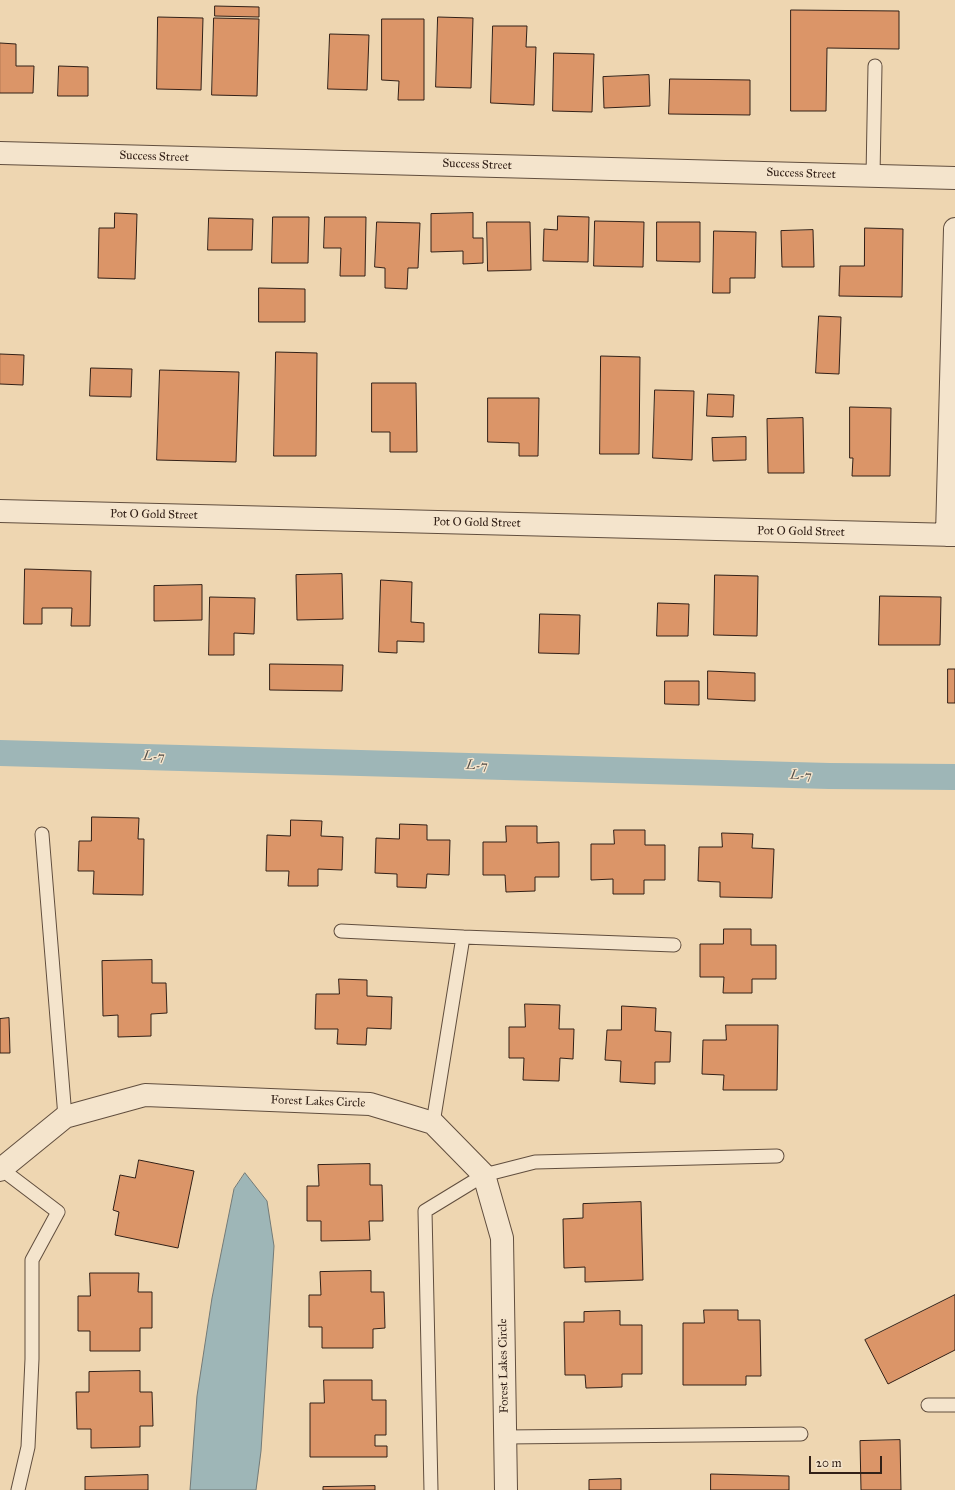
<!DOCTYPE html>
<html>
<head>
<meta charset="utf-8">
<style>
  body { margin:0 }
  #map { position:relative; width:955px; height:1490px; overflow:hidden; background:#eed6b1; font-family:"IM FELL Great Primer",serif }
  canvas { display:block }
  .scale { position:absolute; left:809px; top:1456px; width:73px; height:18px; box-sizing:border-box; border:2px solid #322017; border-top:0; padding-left:5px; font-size:12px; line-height:14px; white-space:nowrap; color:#322017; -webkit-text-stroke:3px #f4e4cc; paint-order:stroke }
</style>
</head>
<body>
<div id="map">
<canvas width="955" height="1490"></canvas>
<div class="scale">20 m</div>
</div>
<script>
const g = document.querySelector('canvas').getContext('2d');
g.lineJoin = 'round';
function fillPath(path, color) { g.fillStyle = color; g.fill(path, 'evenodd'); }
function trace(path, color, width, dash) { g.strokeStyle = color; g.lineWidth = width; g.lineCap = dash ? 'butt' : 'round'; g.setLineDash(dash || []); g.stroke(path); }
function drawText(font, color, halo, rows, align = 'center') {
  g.font = font + ' "IM FELL Great Primer",serif'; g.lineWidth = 3; g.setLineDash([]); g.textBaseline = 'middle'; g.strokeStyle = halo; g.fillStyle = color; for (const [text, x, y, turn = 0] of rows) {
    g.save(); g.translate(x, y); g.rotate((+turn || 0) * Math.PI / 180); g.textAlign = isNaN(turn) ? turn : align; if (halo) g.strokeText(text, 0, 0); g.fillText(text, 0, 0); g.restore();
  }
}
const water = new Path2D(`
  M245 1173 267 1201 274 1246 261 1451 256 1490H190L197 1396 212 1298 234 1189Z`);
const canal = new Path2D(`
  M0 753 829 776 955 777`);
const building = new Path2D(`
  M215 6 259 7V17L215 16Z
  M791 10 899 11V49L827 48 826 111H791Z
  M158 17 203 18 201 90 157 89Z
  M438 17 473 18 471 88 436 87Z
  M214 18 259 19 257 96 212 95Z
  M382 19H424V100H398L399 81 382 80Z
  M493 26H527L526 47H536L534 105 491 103Z
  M330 34 369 35 367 90 328 89Z
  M0 43 16 44V66H34L33 93H0Z
  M554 53 594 54 592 112 553 111Z
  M59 66 88 67V96H58Z
  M649 75 650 106 604 108 603 77Z
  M670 79 750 80V115L669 114Z
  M115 213 137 214 135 279 98 278 99 228H114Z
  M473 213V238H483V263L463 264V251L431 252V214Z
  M558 216 589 217 588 262 543 261 544 229 557 230Z
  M273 217H309L308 263H272Z
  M325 217H366L365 276H340L341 248H324Z
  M209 218 253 219 252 250H208Z
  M595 221 644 222 643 267 594 266Z
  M377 222 420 223 418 268H408L407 289 385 288V268L375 267Z
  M487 222H530L531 270 488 271Z
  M657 222H700V262L657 261Z
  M865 228 903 229 902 297 839 296 840 266H864Z
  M813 230 814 267H782L781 231Z
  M714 231 756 232 755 278H730V293H713Z
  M259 288 305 289V322H259Z
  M819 316 841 317 839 374 816 373Z
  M276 352 317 353 316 456H274Z
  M0 354 24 355 23 385 0 384Z
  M601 356 640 357 639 454H600Z
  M91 368 132 369 131 397 90 396Z
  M160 370 239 372 236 462 157 460Z
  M372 383H416L417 452H390V432H372Z
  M655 390 694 391 692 460 653 458Z
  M708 394 734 395 733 417 707 416Z
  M488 398H539L538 456H519V443L488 442Z
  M850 407 891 408 890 476H852L853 458H850Z
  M803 418 804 473H768L767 419Z
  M746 437V460L713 461 712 438Z
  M25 569 91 571 90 626H71L72 608H42V624H24Z
  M342 574 343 619 297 620 296 575Z
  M715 575 758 576 757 636 714 635Z
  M381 580 412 582 411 622 424 623V642L397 641V653L379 652Z
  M202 585V620L154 621V586Z
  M880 596 941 597 940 645H879Z
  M210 597 255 598 254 634 234 633V655H209Z
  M658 603 689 604 688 636H657Z
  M540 614 580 615 579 654 539 653Z
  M270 664 343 665 342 691 270 690Z
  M948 669H955V703H948Z
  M708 671 755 673V701L708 699Z
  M665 681H699V705L665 704Z
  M92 817 139 818 138 839H144L143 895 93 894 94 871H78L79 841H91Z
  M291 820 322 821 321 836 343 837 342 870 318 869V886H288L289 871H266L267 835 290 836Z
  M400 824 427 825V840H450L449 875 427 874 426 888 397 887V874L375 873 376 838 399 839Z
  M506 826H537V843L559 842V877H535V891L506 892 505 875H483V842H506Z
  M614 830H645V845H665V880H644V894H613V879L591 880V844H614Z
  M722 833 753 834 752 848 774 849 772 898 720 897V882L698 881 699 847H722Z
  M724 929H751V945H776V979H752V993H723L724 977H700V944H723Z
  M152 960V983H166L167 1013 151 1014V1036L118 1037V1015L103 1016 102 961Z
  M339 979 367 980V996L392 997 391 1029 367 1028 366 1045 337 1044 338 1029H315L316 994H339Z
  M525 1004 560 1005 559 1029H574L573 1059 560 1058 559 1081 523 1080 524 1058H509V1027H525Z
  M622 1006 656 1008 655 1031 671 1032 670 1062H655V1084L620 1082 621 1061 605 1060 607 1030H621Z
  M9 1018 10 1053H0V1019Z
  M726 1025H778L777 1090H723L724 1075 702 1074 703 1040H726Z
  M139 1160 194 1171 178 1248 115 1235 119 1212 113 1210 120 1175 135 1178Z
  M370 1164V1185H382L383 1221H369L370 1240 321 1241V1221H307V1186H319L318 1165Z
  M641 1202 643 1280 585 1282V1267L564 1268 563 1219 583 1218V1204Z
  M371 1271V1292H384L385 1328 373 1329V1348H322V1327H309V1295H321L320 1272Z
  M90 1273H139L138 1292H152V1328H140V1351H90V1331H78V1296H90Z
  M955 1295V1350L888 1384 865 1340Z
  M704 1310H738V1320H760L761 1376H746V1385H683V1323H704Z
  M620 1311V1325H642V1374H622V1387L586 1388 585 1375H565L564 1322H584V1312Z
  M140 1371V1392H152L153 1426H140V1447L91 1448V1429H77L76 1392H89V1372Z
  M324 1380H372V1400H386V1435H375V1446H387V1457H310V1403H324Z
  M900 1440 901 1490H861L860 1441Z
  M711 1474 789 1476V1490H711Z
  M148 1475V1490H85V1477Z
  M621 1479V1490H589V1480Z
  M375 1486V1490H323V1487Z`);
const service = new Path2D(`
  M873 176 875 66
  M42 834 65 1117
  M341 931 463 937
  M433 1123 463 937 674 945
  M0 1168 58 1212 32 1260V1359L28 1447 18 1490
  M928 1405H955
  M505 1437 801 1434
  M431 1490 425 1211 484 1175 535 1162 777 1156`);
const minor = new Path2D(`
  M0 153 955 178
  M0 511 955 535
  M947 535 955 229
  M0 1170 65 1117 145 1095 370 1104 433 1123 484 1175 502 1238 506 1490`);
const streetNames = [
  ["Success Street",154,157,2],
  ["Success Street",477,165,2],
  ["Success Street",801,174,2],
  ["Pot O Gold Street",154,515,1],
  ["Pot O Gold Street",477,523,1],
  ["Pot O Gold Street",801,532,1],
  ["Forest Lakes Circle",318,1102,2],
  ["Forest Lakes Circle",504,1366,-91]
];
const waterNames = [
  ["L-7",154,757,2],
  ["L-7",477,766,2],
  ["L-7",801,776,2]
];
fillPath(water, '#9eb6b7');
trace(water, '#737a77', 1);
trace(canal, '#9eb6b7', 26);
fillPath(building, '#db9568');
trace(building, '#322017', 1);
trace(service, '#614e3e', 15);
trace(minor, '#614e3e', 24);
trace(service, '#f4e4cc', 13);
trace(minor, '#f4e4cc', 22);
drawText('12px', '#322017', '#f4e4cc', streetNames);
drawText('italic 13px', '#524d47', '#f4e4cc', waterNames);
</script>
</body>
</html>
